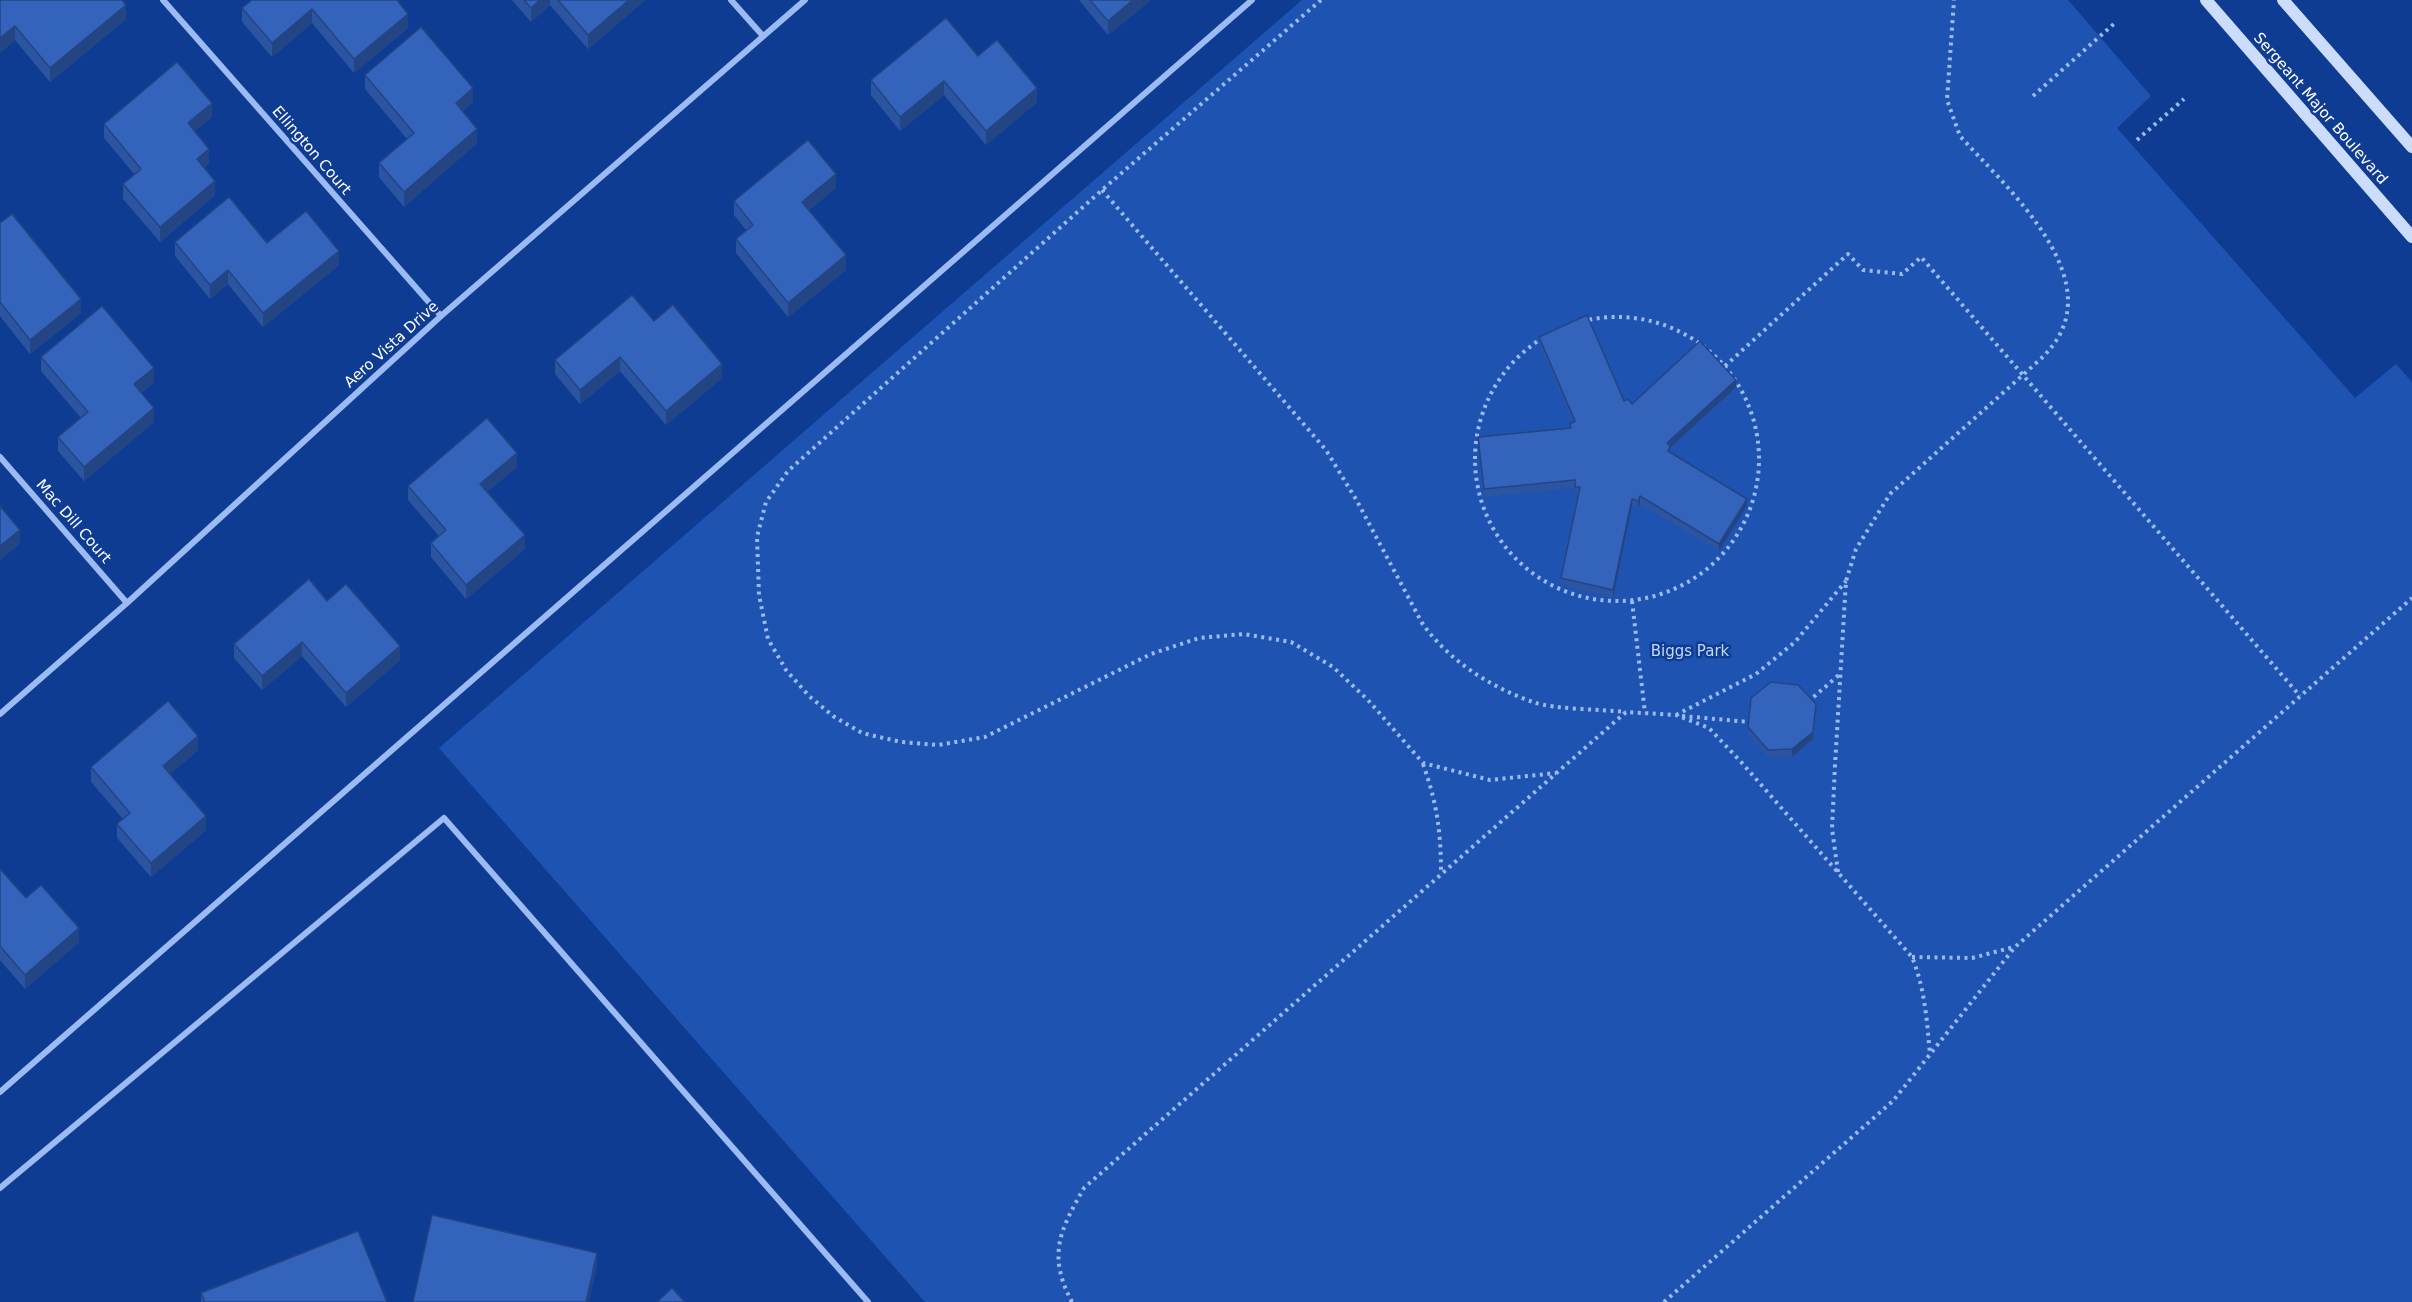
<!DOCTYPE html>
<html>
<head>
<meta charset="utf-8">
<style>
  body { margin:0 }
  canvas { display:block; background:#0f3c93 }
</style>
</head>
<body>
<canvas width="2412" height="1302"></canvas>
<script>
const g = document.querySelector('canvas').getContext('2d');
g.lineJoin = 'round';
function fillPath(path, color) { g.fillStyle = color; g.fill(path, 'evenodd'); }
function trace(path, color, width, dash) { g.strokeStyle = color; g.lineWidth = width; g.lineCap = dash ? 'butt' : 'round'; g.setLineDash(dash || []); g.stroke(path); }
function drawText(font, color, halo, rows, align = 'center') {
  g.font = font + ' "DejaVu Sans",sans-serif'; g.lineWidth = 5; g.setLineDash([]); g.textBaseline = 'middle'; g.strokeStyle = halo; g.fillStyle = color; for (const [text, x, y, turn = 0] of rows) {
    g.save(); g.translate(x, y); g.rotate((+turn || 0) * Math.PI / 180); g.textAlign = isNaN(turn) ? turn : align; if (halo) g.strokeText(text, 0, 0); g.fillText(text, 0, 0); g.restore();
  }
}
const green = new Path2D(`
  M1302 0H2068L2151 96 2117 128 2355 398 2396 364 2412 382V1302H925L439 748Z`);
const path = new Path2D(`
  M1321 0 1102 190 788 471 766 502 757 537 759 595 768 639 786 670 809 696 833 716 862 733 901 742 938 745 985 737 1151 654 1199 638 1244 634 1291 642 1333 667 1368 700 1423 763 1490 780 1556 773
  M2033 96 2116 22
  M2137 140 2184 99
  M1102 190 1326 450 1357 501 1422 623C1448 660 1490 687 1533 702 1556 710 1600 709 1626 712
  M1475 459a142 142 0 1 1 284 0a142 142 0 1 1-284 0Z
  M1725 366 1848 254 1863 270 1902 274 1921 257 2300 696
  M1632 601 1645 713
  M1808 702 1841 673
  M1676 715 1756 674 1795 642 1846 581
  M1682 716 1749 722
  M1423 764C1437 803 1441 832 1441 874
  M1838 872 1832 829 1835 765 1846 581 1856 549 1890 494 2044 356C2050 349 2056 342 2060 334 2096 265 2001 182 1960 136L1947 100 1954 0
  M1912 957 1972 958 2014 947
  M1072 1302C1047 1255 1060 1230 1084 1188L1626 712 1676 715 1709 728 1742 763 1912 957C1925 989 1927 1021 1930 1055
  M1664 1302 1893 1101 2015 947 2412 598`);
const street = new Path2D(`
  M163 0 441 316
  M731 0 763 36
  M0 457 127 603
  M0 714 127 603 441 316 805 0
  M0 1092 1252 0
  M0 1188 444 818 868 1302`);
const secondary = new Path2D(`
  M2206 0 2412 237
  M2283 0 2412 147`);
const wall = new Path2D(`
  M0 0 126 19 50 82 15 40 0 53Z
  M397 0 408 28 354 73 312 23 272 57 242 22V8Z
  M512 0H645L588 49 550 5 531 22Z
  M1079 0H1151L1108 35Z
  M978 56 1037 102 986 145 944 95 900 131 871 95V80Z
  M365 75 473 102 462 111 477 143 404 207 379 177V163L407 139 365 89Z
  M212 117 195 131 209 163 204 168 215 195 160 242 123 199V184L135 175 104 138V124Z
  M836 188 809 210 846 270 788 317 736 253V239L746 230 734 215V201Z
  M0 223 81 313 30 354 0 316Z
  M175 242 267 243 339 265 263 327 228 284 210 299 175 256Z
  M654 321 722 378 666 425 620 371 580 404 555 374V360Z
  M1539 337 1624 401 1632 404 1736 387 1670 448V453L1747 506 1719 551 1640 504 1638 508 1632 506 1613 598 1561 585V578L1578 494H1575V488L1484 497 1478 437 1570 428 1573 422 1539 344Z
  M41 357 154 382 141 393 154 422 84 481 58 451V437L81 418 41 371Z
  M517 467 487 492 525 549 466 599 431 557V543L439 536 408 500V486Z
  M327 601 400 660 346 707 302 656 262 690 234 658V644Z
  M1816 712 1813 739 1792 757H1768L1748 734V727Z
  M198 750 170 774 206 830 151 877 117 838V824L123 819 91 782V767Z
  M0 869 26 898 79 942 25 989 0 960Z
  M201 1293 387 1302H201Z`);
const shadedWall = new Path2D(`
  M540 0H550V5L531 22V8Z
  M629 0H645L588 49V35Z
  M1133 0H1151L1108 35V21Z
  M126 5V19L50 82V68Z
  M312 9V23L272 57V43Z
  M408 14V28L354 73V59Z
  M15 26V40L0 53V38Z
  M944 81V95L900 131V117Z
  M473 88V102L456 117V103Z
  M1037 88V102L986 145V131Z
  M212 103V117L188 137V123Z
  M477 129V143L404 207V192Z
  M209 149V163L197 173V159Z
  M836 174V188L802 216V202Z
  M215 181V195L160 242V227Z
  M339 251V265L263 327V313Z
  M846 255V270L788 317V303Z
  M228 270V284L210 299V285Z
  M81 299V313L30 354V340Z
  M620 357V371L580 404V390Z
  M722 364V378L666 425V411Z
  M154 368V382L134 398V384Z
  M1736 380V387L1670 448V453L1668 458 1667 443Z
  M154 408V422L84 481V467Z
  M517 453V467L480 498V484Z
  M1640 496V504L1638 508V501Z
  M1632 499V506L1613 598V590Z
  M1747 499V506L1719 551V544Z
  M20 530V544L0 560V546Z
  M525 535V549L466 599V585Z
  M302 642V656L262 690V676Z
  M400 646V660L346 707V693Z
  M1816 704 1813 739 1792 757V749Z
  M198 736V750L163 780V766Z
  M206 816V830L151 877V863Z
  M79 928V942L25 989V975Z
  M597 1253V1267L589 1302H586Z`);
const building = new Path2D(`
  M0 0H122L126 5 50 68 15 26 0 38Z
  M252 0H397L408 14 354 59 312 9 272 43 242 8Z
  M524 0H540L531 8Z
  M558 0H629L588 35Z
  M1090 0H1133L1108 21Z
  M946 18 978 56 997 40 1037 88 986 131 944 81 900 117 871 80Z
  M421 27 473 88 456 103 477 129 404 192 379 163 414 133 365 75Z
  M177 62 212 103 188 123 209 149 197 159 215 181 160 227 123 184 141 169 104 124Z
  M808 140 836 174 802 202 846 255 788 303 736 239 753 225 734 201Z
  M229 197 267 243 306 211 339 251 263 313 228 270 210 285 175 242Z
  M12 214 81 299 30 340 0 302V223Z
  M632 295 654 321 673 305 722 364 666 411 620 357 580 390 555 360Z
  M102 306 154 368 134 384 154 408 84 467 58 437 88 412 41 357Z
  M1587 315 1624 401 1628 399 1632 404 1700 341 1736 380 1667 443 1670 446 1668 451 1747 499 1719 544 1640 496 1638 501 1632 499 1613 590 1561 578 1580 487H1575V480L1484 489 1478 437 1571 428 1570 424 1575 421 1539 337Z
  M487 418 517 453 480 484 525 535 466 585 431 543 446 530 408 486Z
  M0 506 20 530 0 546Z
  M309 579 327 601 346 584 400 646 346 693 302 642 262 676 234 644Z
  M1771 682 1798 685 1816 704 1813 732 1792 749 1768 750 1748 727 1751 698Z
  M168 701 198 736 163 766 206 816 151 863 117 824 130 813 91 767Z
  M0 869 26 898 41 885 79 928 25 975 0 946Z
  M432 1215 597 1253 586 1302H413Z
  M358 1231 387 1302H205L201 1293Z
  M672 1288 685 1302H657Z`);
const streetNames = [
  ["Sergeant Major Boulevard",2320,109,49],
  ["Ellington Court",311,151,49],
  ["Aero Vista Drive",392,345,-42],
  ["Mac Dill Court",73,522,49]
];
const parkNames = [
  ["Biggs Park",1690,652]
];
fillPath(green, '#1e53b1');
trace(path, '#9cbbf4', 4, [3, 4.5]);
trace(street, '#9cbbf4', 6);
trace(secondary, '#cbdcfd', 12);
fillPath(wall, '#2c55a1');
fillPath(shadedWall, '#244583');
fillPath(building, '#3363bb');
trace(building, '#244583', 1.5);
drawText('15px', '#fff', '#0f3c93', streetNames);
drawText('15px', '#c3d9fe', '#0f3c93', parkNames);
</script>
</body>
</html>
